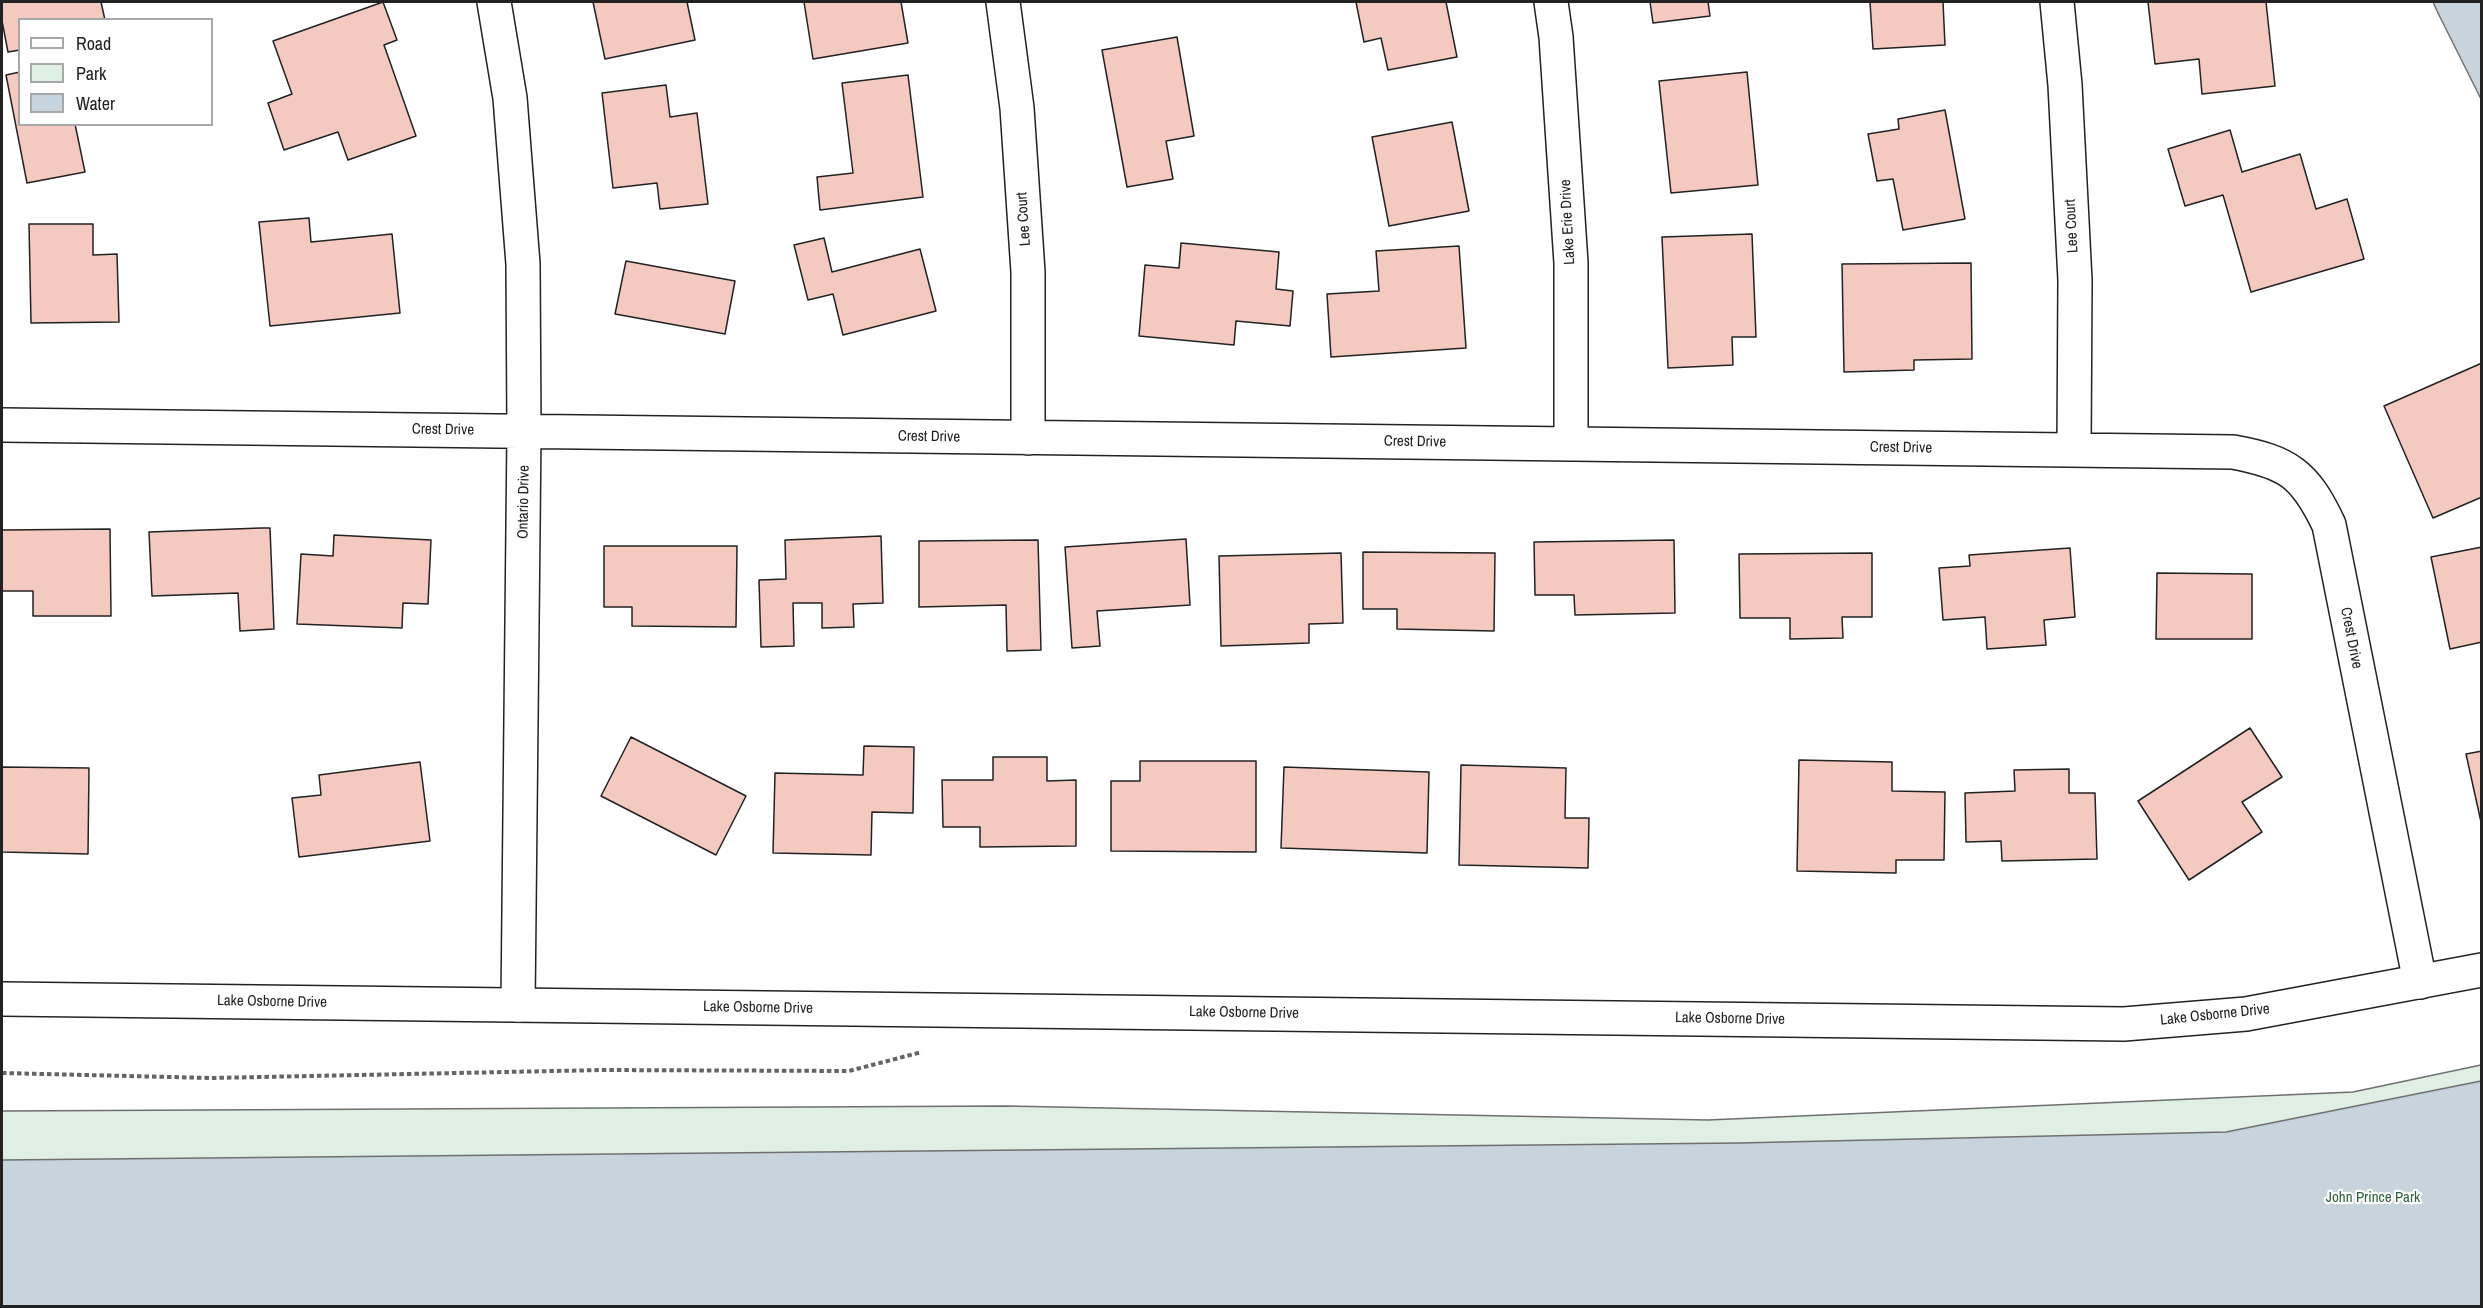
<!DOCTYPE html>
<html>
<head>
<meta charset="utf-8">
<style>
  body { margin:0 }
  #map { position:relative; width:2483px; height:1308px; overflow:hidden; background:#fff; font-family:"Archivo Narrow",sans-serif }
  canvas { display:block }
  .frame { position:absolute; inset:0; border:3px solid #222; pointer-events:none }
  .legend { position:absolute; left:18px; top:18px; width:195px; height:108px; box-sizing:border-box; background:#fff; border:2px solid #a7a7a7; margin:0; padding:8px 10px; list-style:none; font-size:18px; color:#222 }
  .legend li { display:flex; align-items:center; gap:12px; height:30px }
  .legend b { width:30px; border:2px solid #a7a7a7 }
</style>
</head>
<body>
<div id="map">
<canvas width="2483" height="1308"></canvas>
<div class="frame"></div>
<ul class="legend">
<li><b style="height:8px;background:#fff"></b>Road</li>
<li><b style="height:16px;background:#e0efe3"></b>Park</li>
<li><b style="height:16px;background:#c7d3dd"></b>Water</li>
</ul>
</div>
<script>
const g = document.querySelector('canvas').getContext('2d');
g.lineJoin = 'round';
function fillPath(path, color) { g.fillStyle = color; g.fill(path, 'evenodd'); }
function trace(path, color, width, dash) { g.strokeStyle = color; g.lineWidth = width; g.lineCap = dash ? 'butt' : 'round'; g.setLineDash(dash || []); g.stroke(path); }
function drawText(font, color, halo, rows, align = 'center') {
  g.font = font + ' "Archivo Narrow",sans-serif'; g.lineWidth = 4.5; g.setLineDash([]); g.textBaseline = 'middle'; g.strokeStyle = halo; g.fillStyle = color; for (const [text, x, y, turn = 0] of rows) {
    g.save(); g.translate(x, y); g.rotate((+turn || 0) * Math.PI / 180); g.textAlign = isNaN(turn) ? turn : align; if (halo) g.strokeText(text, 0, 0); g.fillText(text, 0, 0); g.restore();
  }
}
const green = new Path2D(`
  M2481 1065V1306H2V1111L1006 1106 1708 1120 2353 1092Z`);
const water = new Path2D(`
  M2433 2H2481V99L2438 13Z
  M2481 1081V1306H2V1160L1739 1143 2226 1132Z`);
const building = new Path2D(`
  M2 2H101L105 20H20V50L8 52 2 21Z
  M383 2 397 40 384 45 416 136 348 160 338 132 284 150 268 103 292 94 273 41Z
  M593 2H687L695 40 605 59Z
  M804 2H901L908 43 813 59Z
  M1356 2H1446L1457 57 1388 70 1381 38 1364 42Z
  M1650 2H1708L1710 16 1653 23Z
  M1870 2H1943L1945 45 1873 49Z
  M2148 2H2266L2275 86 2202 94 2199 59 2155 64Z
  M1177 37 1194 136 1166 141 1173 179 1127 187 1102 50Z
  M20 72V124H75L85 172 27 183 6 75Z
  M1747 72 1758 185 1671 193 1659 81Z
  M908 75 923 197 820 210 817 177 853 173 842 83Z
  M666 85 670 117 697 113 708 204 660 209 657 183 613 188 602 93Z
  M1945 110 1965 219 1903 230 1893 179 1877 181 1868 134 1899 129 1898 119Z
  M1452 122 1469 211 1389 226 1372 137Z
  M2230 130 2242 172 2300 154 2316 209 2347 199 2364 259 2251 292 2223 195 2185 206 2168 149Z
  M309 218 311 242 392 234 400 313 270 326 259 222Z
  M29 224H93V255L117 254 119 322 31 323Z
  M1752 234 1756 337H1732L1733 365 1668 368 1662 237Z
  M824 238 832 272 920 249 936 311 843 335 833 294 808 300 794 245Z
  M1181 243 1279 252 1276 289 1293 291 1290 326 1236 321 1234 345 1139 336 1145 265 1179 268Z
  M1459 246 1466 348 1331 357 1327 294 1379 291 1376 251Z
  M626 261 735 281 725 334 615 314Z
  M1971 263 1972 359 1914 360V370L1844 372 1842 264Z
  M2482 363V497L2433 518 2384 406Z
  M261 528H270L274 629 240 631 238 593 152 596 149 532Z
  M110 529 111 616H33V591H2V530Z
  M334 535 431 540 428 604 403 603 402 628 297 624 301 554 333 556Z
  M881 536 883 603 853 604 854 627 822 628V603H793L794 646 761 647 759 580 786 579 785 540Z
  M1186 539 1190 605 1097 611 1100 646 1072 648 1065 547Z
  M1038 540 1041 650 1007 651 1006 605 919 607V541Z
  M1674 540 1675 613 1575 615 1574 595H1535L1534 542Z
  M604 546H737L736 627 632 626V607H604Z
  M2482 547V642L2450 649 2431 557Z
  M2070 548 2075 617 2044 620 2046 645 1987 649 1985 617 1943 620 1939 568 1970 566 1969 555Z
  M1363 552 1495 553 1494 631 1397 629V609H1363Z
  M1341 553 1343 623 1309 624V643L1221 646 1219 556Z
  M1872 553V617H1842L1843 638 1790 639V618H1740L1739 554Z
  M2157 573 2252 574V639H2156Z
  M2250 728 2282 777 2242 802 2262 832 2189 880 2138 801Z
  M631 737 746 796 716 855 601 796Z
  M864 746 914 747 913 813 872 812 871 855 773 853 775 773 863 775Z
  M2482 751V822H2481L2466 754Z
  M993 757H1047V781L1076 780V846L980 847V827H943L942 780H993Z
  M1799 760 1892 762V791L1945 792 1944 860H1896V873L1797 871Z
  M1140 761H1256V852L1111 851V781H1140Z
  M420 762 430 841 299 857 292 798 321 795 319 775Z
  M1461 765 1566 768 1565 818H1589L1588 868 1459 865Z
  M2 767 89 768 88 854 2 852Z
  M1284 767 1429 772 1427 853 1281 848Z
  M2069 769V793H2095L2097 859 2002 861 2001 841 1966 842 1965 793 2015 791 2014 770Z`);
const path = new Path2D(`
  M2 1073 212 1078 603 1070 849 1071 922 1052`);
const street = new Path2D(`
  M494 2 510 98 523 264 524 431 518 1005
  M1003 2 1017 108 1028 272V438
  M1551 2 1556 37 1571 263V444
  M2057 2 2065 85 2075 280 2074 450
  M2 425 2233 452C2288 462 2305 474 2329 525L2420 982`);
const secondary = new Path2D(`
  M2 999 2124 1024 2246 1014 2482 970`);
const streetNames = [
  ["Lee Court",1024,219,-94],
  ["Lake Erie Drive",1568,222,-93],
  ["Lee Court",2072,226,-93],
  ["Crest Drive",443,430,1],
  ["Crest Drive",929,437,1],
  ["Crest Drive",1415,442,1],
  ["Crest Drive",1901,448,1],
  ["Ontario Drive",524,502,-89],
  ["Crest Drive",2351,638,79],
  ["Lake Osborne Drive",272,1002,1],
  ["Lake Osborne Drive",758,1008,1],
  ["Lake Osborne Drive",1244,1013,1],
  ["Lake Osborne Drive",2215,1015,-6],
  ["Lake Osborne Drive",1730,1019,1]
];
const parkNames = [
  ["John Prince Park",2373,1198]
];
fillPath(green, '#e0efe3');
trace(green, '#6f6f6f', 1.5);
fillPath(water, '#c7d3dd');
trace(water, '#6f6f6f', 1.5);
fillPath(building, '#f3c9c0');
trace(building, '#222', 1.5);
trace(street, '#222', 36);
trace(secondary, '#222', 36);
trace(path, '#646464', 4, [4.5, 3]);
trace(street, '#fff', 33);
trace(secondary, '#fff', 33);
drawText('15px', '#222', '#fff', streetNames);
drawText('15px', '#2f5e38', '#fff', parkNames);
</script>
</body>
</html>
